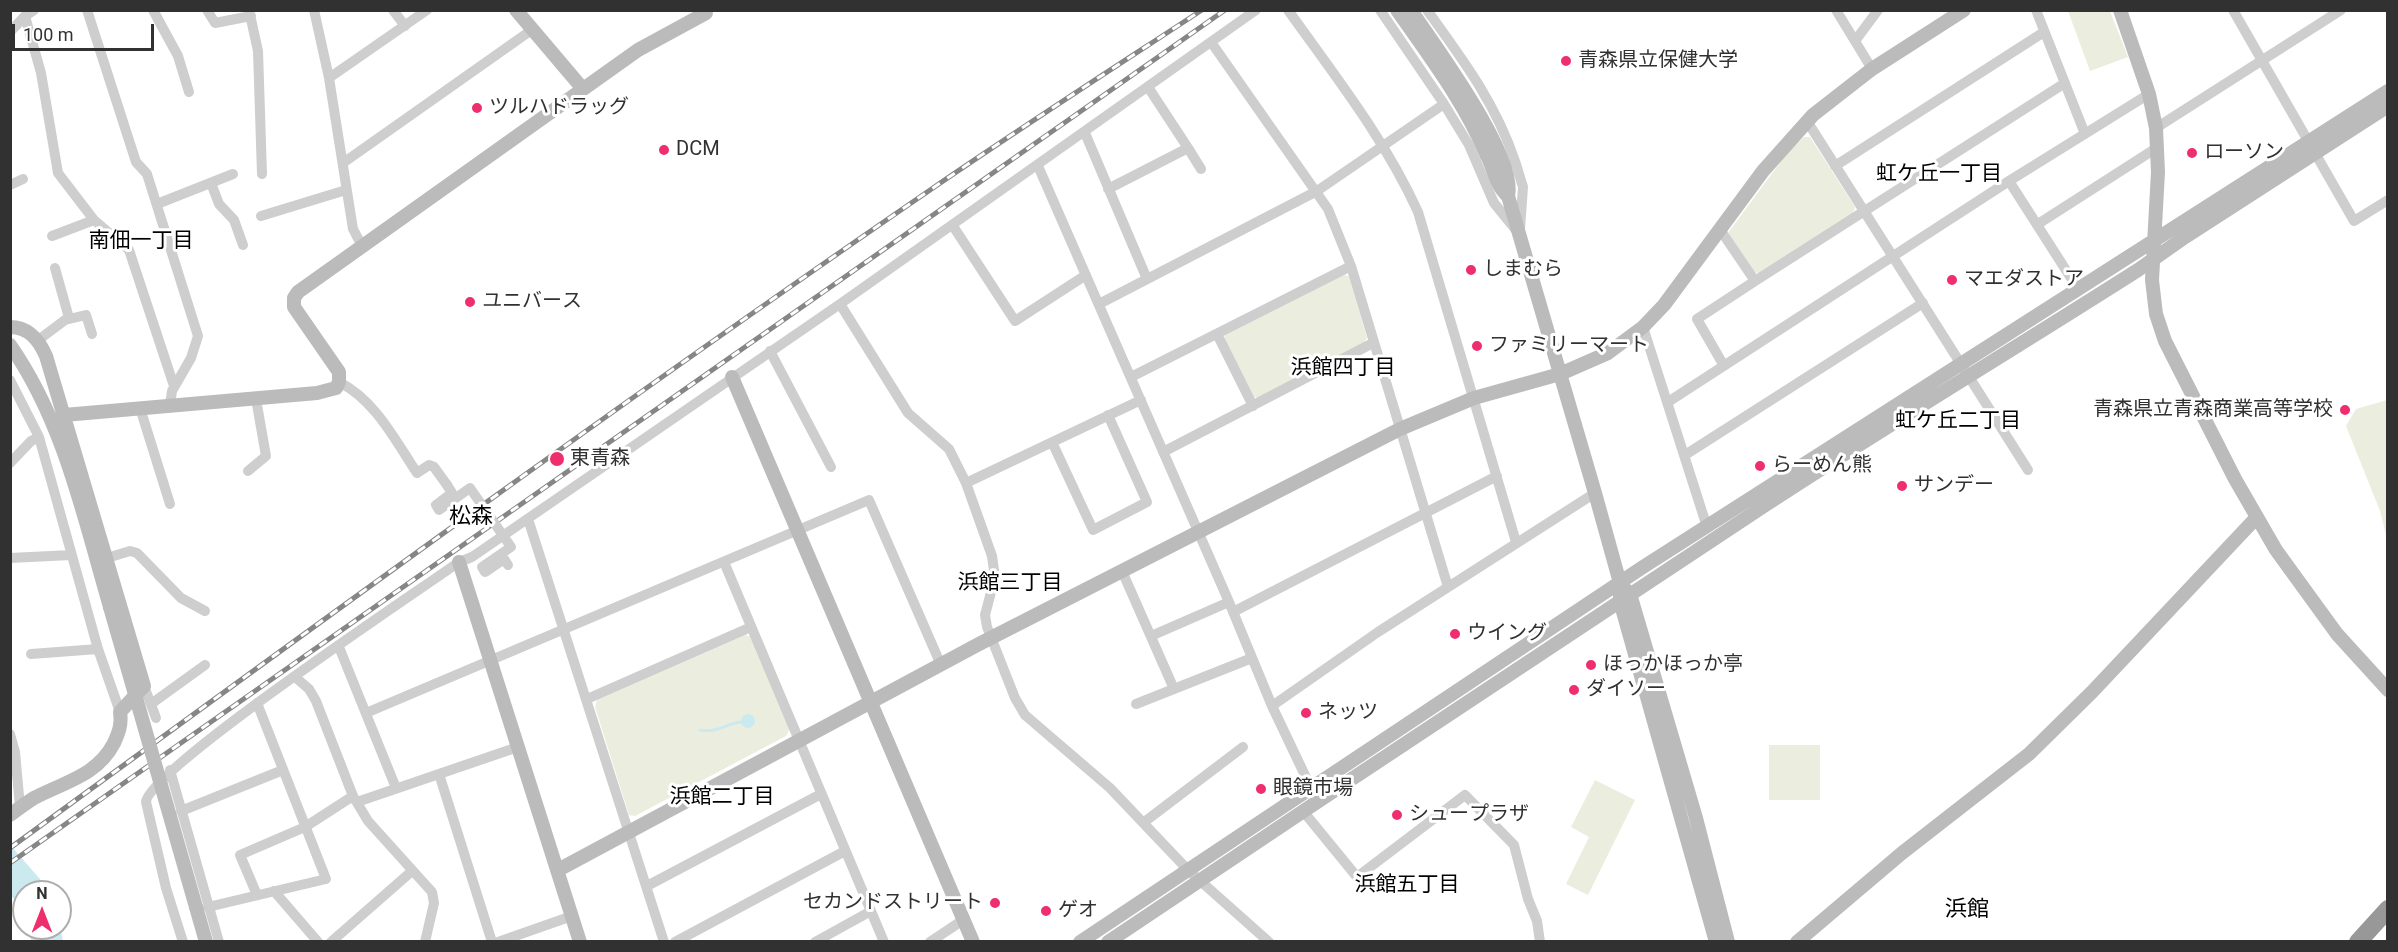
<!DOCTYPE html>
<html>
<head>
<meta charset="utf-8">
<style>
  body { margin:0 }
  #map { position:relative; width:2398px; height:952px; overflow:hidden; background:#fff; font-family:Roboto,sans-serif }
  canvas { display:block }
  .frame { position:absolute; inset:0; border:12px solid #313131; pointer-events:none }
  .north { position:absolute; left:12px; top:880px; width:60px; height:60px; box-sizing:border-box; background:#fff; border:2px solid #adadad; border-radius:50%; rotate:0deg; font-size:16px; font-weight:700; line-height:24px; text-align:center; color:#313131 }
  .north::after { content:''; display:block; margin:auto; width:21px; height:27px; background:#ee2e6d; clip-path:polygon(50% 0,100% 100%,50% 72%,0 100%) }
  .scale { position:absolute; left:12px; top:24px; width:142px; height:27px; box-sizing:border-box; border:3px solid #313131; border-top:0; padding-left:8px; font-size:18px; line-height:21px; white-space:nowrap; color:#313131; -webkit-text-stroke:4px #fff; paint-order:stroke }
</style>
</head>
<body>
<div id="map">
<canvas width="2398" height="952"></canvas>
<div class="frame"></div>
<div class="north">N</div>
<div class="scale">100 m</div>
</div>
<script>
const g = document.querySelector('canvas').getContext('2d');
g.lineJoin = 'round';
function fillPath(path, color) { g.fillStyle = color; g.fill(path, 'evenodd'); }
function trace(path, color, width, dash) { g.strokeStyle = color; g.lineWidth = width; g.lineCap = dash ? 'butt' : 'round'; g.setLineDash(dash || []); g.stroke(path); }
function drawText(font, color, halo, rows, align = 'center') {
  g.font = font + ' Roboto,"Noto Sans JP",sans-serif'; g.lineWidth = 6; g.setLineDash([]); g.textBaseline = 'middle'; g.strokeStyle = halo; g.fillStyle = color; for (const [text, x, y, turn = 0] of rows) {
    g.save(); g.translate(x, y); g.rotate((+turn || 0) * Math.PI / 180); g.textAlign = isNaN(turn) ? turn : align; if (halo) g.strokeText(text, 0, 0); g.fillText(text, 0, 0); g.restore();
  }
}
const green = new Path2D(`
  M2068 11H2110L2128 57 2090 71Z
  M1804 137H1810L1855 207 1853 213 1759 273 1752 272 1728 233 1787 153Z
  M1344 275 1349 276 1367 338 1364 343 1258 398 1252 396 1224 339 1225 335Z
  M2387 400H2388L2387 539 2380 511 2346 426 2356 409Z
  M745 635 752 637 790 729 786 736 635 816 629 815 595 707 597 700Z
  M1769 745H1820V800H1769Z
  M1595 780 1635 800 1588 895 1566 884 1589 837 1571 827Z`);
const water = new Path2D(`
  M741 721a7 7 0 1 1 14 0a7 7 0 1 1-14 0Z
  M11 846 40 879 47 892H24V913L11 895Z
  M60 926 63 941H31L30 928H60Z`);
const stream = new Path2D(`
  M700 730C719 733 724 724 741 722`);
const street = new Path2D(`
  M34 10 25 16 41 73 58 173 94 220 129 250 174 386
  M87 10 136 162 147 174 198 336 191 358 172 391 170 405
  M153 10 178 56 189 92
  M207 10 215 23 251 16
  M249 10 258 51 262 174
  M314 10 329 78 353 229 362 246
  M393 10 405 26
  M1288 10C1335 76 1385 139 1418 212L1516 542
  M1427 10C1463 60 1495 102 1515 161L1504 167
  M1836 10 1872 69
  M2036 10 2085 134
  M2233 10 2354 221 2388 200
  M10 32 25 16
  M1855 41 1878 10
  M1211 42 1328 209 1351 266 1448 587
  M329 78 427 10
  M1444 104 1469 145 1494 203 1516 230
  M1807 121 2028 470
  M2156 128 2341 10
  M1085 133 1147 279
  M1188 148 1201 169
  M1515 161 1523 187 1520 229
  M343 163 533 29
  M1038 166 1229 602 1272 706 1311 788
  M1835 166 2044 32
  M2009 181 2078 289
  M211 183 219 204 234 220 243 245
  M10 185 23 179
  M1108 189 1188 148 1148 87
  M157 204 233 174
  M261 216 346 190
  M2038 224 2158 147
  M953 226 1015 321 1086 275
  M1719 228 1755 281 2065 83
  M52 236 94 220
  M55 268 69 318
  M840 304 908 413 949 449 966 483 992 556 995 577 985 615 987 627 1015 698 1025 715 1110 788 1188 870 1269 942
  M1099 304 1317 191 1444 104 1380 10
  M1643 327 1707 527
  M1217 334 1253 406
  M37 341 65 320 86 315 92 334
  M770 351 831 467
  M1724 366 1697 319 1755 281
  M1131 377 1351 266
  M10 380 39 437 98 649 120 712
  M339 382C375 400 395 440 417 473L429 465 434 467 447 485
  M1668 402 2009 181 2149 94
  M140 408 170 504
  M1052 442 1093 530 1147 502 1108 415
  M1163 452 1373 343
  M1685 455 1923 303
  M10 463 31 441 39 437
  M248 471 266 456 256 399
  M966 483 1141 400
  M528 519 664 942
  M10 558 71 555
  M107 558 130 551 137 553 181 598 205 611
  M724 562 884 942
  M1122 571 1174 689
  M1233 612 1497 476
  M1151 636 1229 602
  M339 647 396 788
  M31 654 98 649
  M295 677 309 689 316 701 353 796 368 821 432 892 434 903 425 942
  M144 686 156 718
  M587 699 751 627
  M151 704 205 665
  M1136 704 1252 658
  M1272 706 1378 632 1595 493
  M366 713 869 500 941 665
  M10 734 15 752 20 807
  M170 770 219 942
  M439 774 492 942
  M357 802 518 747
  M181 811 283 770
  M1303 811 1357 877 1465 795 1514 845 1528 899 1537 921 1540 942
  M1143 823 1243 747
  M647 886 821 794
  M274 891 318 942
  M257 895 240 855 305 827 353 796
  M208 907 326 879 257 703
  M183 942 166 888 146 802C148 770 417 592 459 562L472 557 840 304 1256 10
  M331 942 412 871
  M498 942 572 916
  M675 942 845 851
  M815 942 871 911
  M930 942 963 920`);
const secondary = new Path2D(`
  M516 10 583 89
  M1397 10C1430 57 1465 103 1487 156 1494 169 1496 186 1508 196
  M1411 10C1434 45 1518 157 1508 196L1595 493 1620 583V601L1716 942
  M2120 10 2149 94 2156 128 2158 172 2152 280 2156 314 2165 341 2235 479 2276 550 2337 634 2388 690
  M10 327C29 327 39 340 46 356L144 686 120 712C122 724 119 732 114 743 97 776 64 782 34 798 26 803 18 809 10 815
  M10 345C64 422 84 518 110 607
  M732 377 973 942
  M64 415 317 393 336 388 339 382V372L294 307V298L298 292 638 50 706 13
  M459 562 580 942
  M1625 589 1630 594 1696 818 1728 942
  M558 870 979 644 1400 429 1474 398 1560 374 1608 353 1643 327 1664 305 1763 171 1813 115 1872 69 1964 10
  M196 907 206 942
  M1080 942 1643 567 2388 91
  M1108 942C1327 795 1546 649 1767 504 1889 424 2014 349 2138 270L2185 237 2388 106
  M1797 942 1902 853 2029 754 2092 692 2256 518`);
const highway = new Path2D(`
  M2358 942 2388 909`);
const rail = new Path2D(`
  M10 848C316 625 621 402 933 188 1022 127 1112 69 1202 10
  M10 863 1225 10`);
const streetBridge = new Path2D(`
  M447 485 452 493 436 505 439 510 470 488 511 547 482 567 485 572 504 559 508 565`);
const secondaryBridge = new Path2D(`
  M110 607 196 907`);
const markers = [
  [1566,61,6,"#ee2e6d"],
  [477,108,6,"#ee2e6d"],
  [664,150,6,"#ee2e6d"],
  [2192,153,6,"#ee2e6d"],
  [1471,270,6,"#ee2e6d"],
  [1952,280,6,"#ee2e6d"],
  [470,302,6,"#ee2e6d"],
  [1477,346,6,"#ee2e6d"],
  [2345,410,6,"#ee2e6d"],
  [557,459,8,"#ee2e6d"],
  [1760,466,6,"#ee2e6d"],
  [1902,486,6,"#ee2e6d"],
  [1455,634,6,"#ee2e6d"],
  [1591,665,6,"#ee2e6d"],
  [1574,690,6,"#ee2e6d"],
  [1306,713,6,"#ee2e6d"],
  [1261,789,6,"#ee2e6d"],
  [1397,815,6,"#ee2e6d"],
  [995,903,6,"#ee2e6d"],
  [1046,911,6,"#ee2e6d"]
];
const poiNames = [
  ["青森県立保健大学",1578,61],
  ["ツルハドラッグ",489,108],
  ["DCM",676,150],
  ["ローソン",2204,153],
  ["しまむら",1483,270],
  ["マエダストア",1964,280],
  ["ユニバース",482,302],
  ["ファミリーマート",1489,346],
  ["青森県立青森商業高等学校",2333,410,"right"],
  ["東青森",570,459],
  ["らーめん熊",1772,466],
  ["サンデー",1914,486],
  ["ウイング",1467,634],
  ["ほっかほっか亭",1603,665],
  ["ダイソー",1586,690],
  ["ネッツ",1318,713],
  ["眼鏡市場",1273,789],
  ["シュープラザ",1409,815],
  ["セカンドストリート",983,903,"right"],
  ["ゲオ",1058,911]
];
const neighbourhoodNames = [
  ["虹ケ丘一丁目",1939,175],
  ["南佃一丁目",141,242],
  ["浜館四丁目",1343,369],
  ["虹ケ丘二丁目",1958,422],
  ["浜館三丁目",1010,584],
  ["浜館二丁目",722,798],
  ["浜館五丁目",1407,886]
];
const quarterNames = [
  ["松森",471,517],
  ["浜館",1967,910]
];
fillPath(green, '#ebeedf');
fillPath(water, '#cbeaef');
trace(stream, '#cbeaef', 3);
trace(street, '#cecece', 10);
trace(secondary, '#bbb', 14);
trace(highway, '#989898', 18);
trace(rail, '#868686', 5);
trace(rail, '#fff', 3, [9]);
trace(streetBridge, '#cecece', 10);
trace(secondaryBridge, '#bbb', 14);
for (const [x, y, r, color] of markers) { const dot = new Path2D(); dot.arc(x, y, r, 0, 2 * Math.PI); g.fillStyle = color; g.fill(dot); trace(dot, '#fff', 2); }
drawText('20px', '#313131', '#fff', poiNames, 'left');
drawText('21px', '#000', '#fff', neighbourhoodNames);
drawText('22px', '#000', '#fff', quarterNames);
</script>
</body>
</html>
